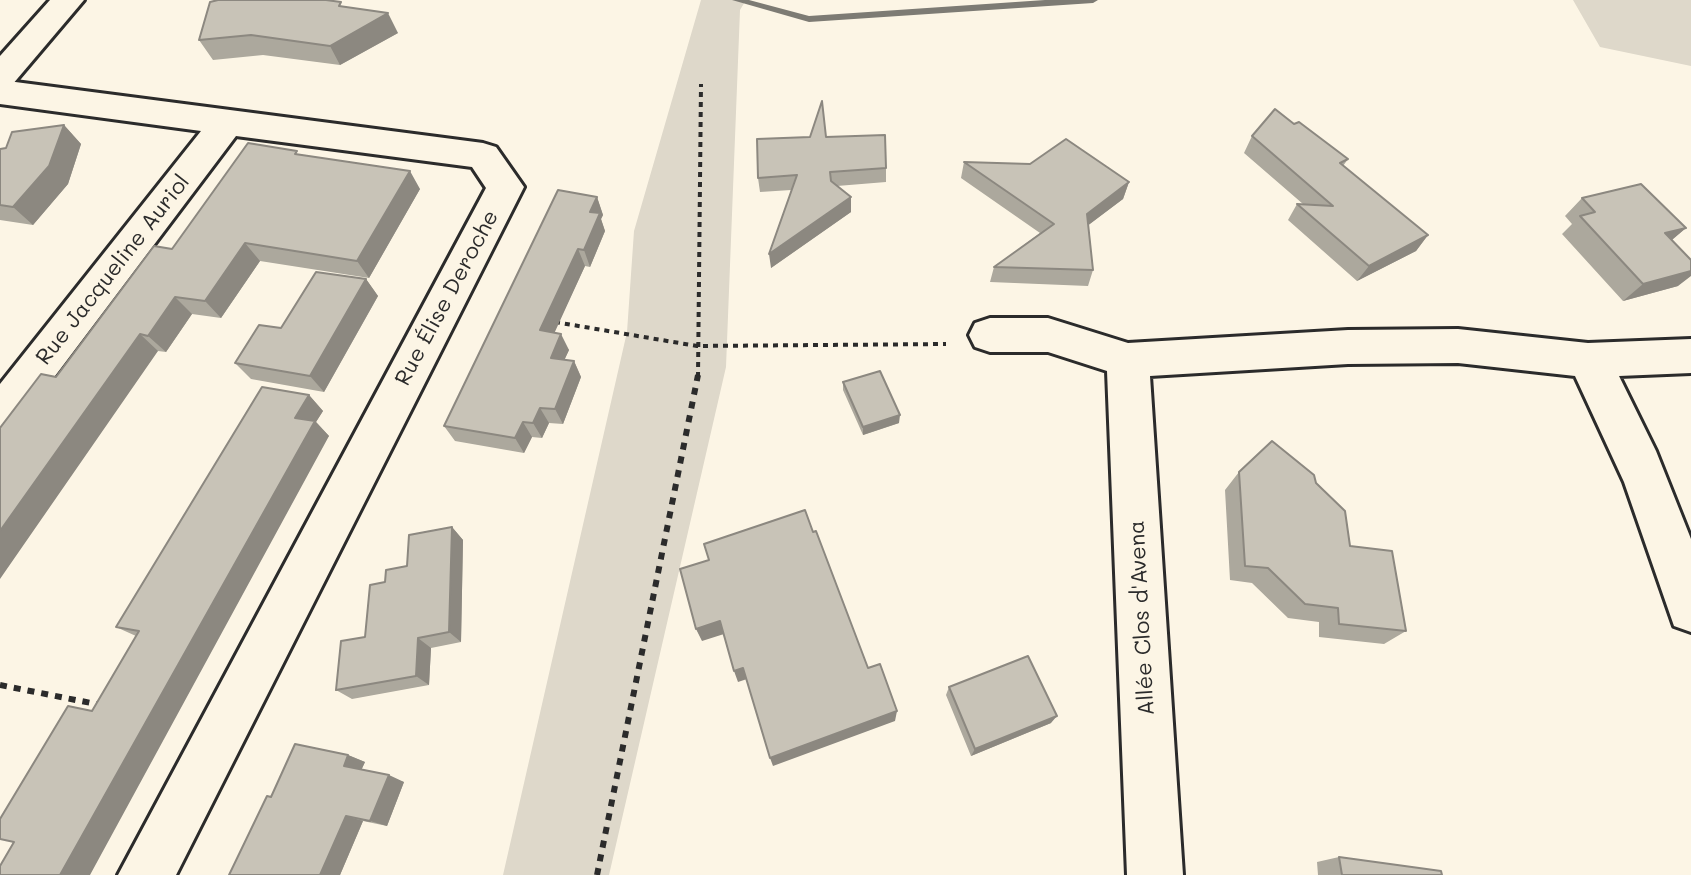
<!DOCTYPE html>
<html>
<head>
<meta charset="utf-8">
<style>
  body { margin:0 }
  canvas { display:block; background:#fcf5e5 }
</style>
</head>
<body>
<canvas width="1691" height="875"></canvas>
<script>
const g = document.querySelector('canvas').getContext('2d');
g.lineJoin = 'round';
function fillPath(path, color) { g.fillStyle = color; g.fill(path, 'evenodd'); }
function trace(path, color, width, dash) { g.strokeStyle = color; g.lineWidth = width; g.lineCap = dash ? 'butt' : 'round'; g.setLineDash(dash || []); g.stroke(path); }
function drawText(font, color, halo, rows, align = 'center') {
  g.font = font + ' Mali,sans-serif'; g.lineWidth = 6; g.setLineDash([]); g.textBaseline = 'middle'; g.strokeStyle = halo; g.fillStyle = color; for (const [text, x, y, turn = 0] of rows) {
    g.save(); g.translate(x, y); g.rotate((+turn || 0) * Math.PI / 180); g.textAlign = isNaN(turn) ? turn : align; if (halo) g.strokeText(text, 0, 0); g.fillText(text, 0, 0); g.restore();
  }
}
const green = new Path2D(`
  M701 0H746L740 10 726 367 609 875H503L627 332 634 231Z
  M1573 0H1691V66L1600 47Z`);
const stream = new Path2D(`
  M732 0H749L809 16 1045 0H1098L1093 3 809 22Z`);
const pathFar1 = new Path2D(`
  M555 322 697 346 946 344
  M698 377 701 84`);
const path = new Path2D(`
  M0 685 101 705
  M597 875 698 375`);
const minor = new Path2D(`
  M0 80 483 143 496 147 524 187 176 875H118L486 188 472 167 236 136 15 429 0 435V384L201 131 0 104Z
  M990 318H1048L1128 343 1348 330 1458 329 1588 343 1691 339V373L1619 376 1656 451 1691 539V632L1674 626 1624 482 1575 376 1458 363 1348 364 1150 376 1183 875H1127L1107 371 1048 352H990L975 347 969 335 975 323Z`);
const tertiary = new Path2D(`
  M50 0H84L12 85 0 88V56Z`);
const wall = new Path2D(`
  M344 7 398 33 340 65 263 55 213 60 199 40Z
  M1294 124 1348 159 1343 166 1428 235 1416 251 1357 281 1288 220 1297 204H1303L1244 153 1252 136Z
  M64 125 81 144 68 184 33 225 0 220V149L6 148Z
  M826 137 886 168V182L837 186 851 197V212L771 268 791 190 760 192 758 178Z
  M300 155 420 189 369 278 260 261 221 318 192 314 166 352 158 351 56 377 172 249Z
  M964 162 1030 164 1129 182 1123 199 1088 225 1093 270 1088 286 990 282 994 267 1040 233 961 178Z
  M597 197 603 215 601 219 605 231 590 267 585 266 554 332 569 350 564 360 574 361 581 377 563 424 549 423 542 438 532 437 524 453 455 441 444 426Z
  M1582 198 1686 228 1671 240 1678 286 1623 301 1562 234 1572 224 1565 216Z
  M366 279 378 296 324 392 251 379 235 363 281 328Z
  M843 382 899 423 863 435 843 390Z
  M309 395 323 411 316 422 329 436 92 711 136 636 116 627Z
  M1239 472 1316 483 1350 546 1406 631 1384 644 1319 637V622L1288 618 1252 583 1230 580 1225 490Z
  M452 527 463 540 461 642 431 648 429 685 352 699 336 690 365 637 385 582 407 566Z
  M949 687 1051 723 971 756 946 695Z
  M348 755 365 762 361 770 404 782 387 826 363 821 340 875H229L271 797Z
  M1339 857 1442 875H1318L1317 862Z`);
const shadedWall = new Path2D(`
  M388 13 398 33 340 65 330 46Z
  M64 125 81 144 68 184 33 225 13 207Z
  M410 171 420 189 369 278 357 261Z
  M1129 182 1123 199 1082 230 1087 214Z
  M597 197 603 215 601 219 605 231 590 267 584 250 590 212Z
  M851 197V212L771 268 769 254Z
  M1686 228 1665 246V233Z
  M1428 235 1416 251 1357 281 1369 266Z
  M245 243 260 261 221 318 205 301Z
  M578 249 585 266 548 347 540 330Z
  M1691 271V276L1678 286 1623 301 1643 284Z
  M366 279 378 296 324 392 310 376Z
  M175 297 192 314 166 352 148 336Z
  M140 334 158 351 0 579V531Z
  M561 334 569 350 558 374 551 358Z
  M574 361 581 377 563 424 555 409Z
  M309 395 323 411 316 422 329 436 90 875H60L295 418Z
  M540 408 549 423 542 438 533 423Z
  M900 415 899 423 863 435V427Z
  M523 422 532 437 524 453 515 438Z
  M452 527 463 540 461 642 449 632Z
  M720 621 724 634 702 641 696 629Z
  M418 638 431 648 429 685 416 676Z
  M743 668 747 679 738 682 734 671Z
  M897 711 895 721 773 766 770 758Z
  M1057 716 1051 723 971 756 975 749Z
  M348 755 365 762 360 773 344 766Z
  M389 775 404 782 387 826 370 821Z
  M346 816 363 821 340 875H320Z`);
const building = new Path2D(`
  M218 0H326L341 2 339 6 388 13 330 46 251 35 199 40 210 2Z
  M822 101 826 137 885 135 886 168 830 172 831 181 851 197 769 254 797 175 758 178 757 139 810 137Z
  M1275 109 1294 124 1299 122 1348 159 1340 163 1428 235 1369 266 1297 204 1333 206 1252 136Z
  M64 125 49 166 13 207 0 205V149L6 148 12 132Z
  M1066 139 1129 182 1087 214 1093 270 994 267 1054 224 964 162 1030 164Z
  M248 143 297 151 295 154 410 171 357 261 245 243 205 301 175 297 148 336 140 334 0 531V428L41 374 56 377 154 246 172 249Z
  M1641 184 1686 228 1665 233 1691 260V271L1643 284 1580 216 1595 212 1582 198Z
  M558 190 597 197 590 212 600 213 584 250 578 249 540 330 561 334 551 358 574 361 555 409 540 408 533 423 523 422 515 438 444 426Z
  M316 272 366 279 310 376 235 363 259 325 281 328Z
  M880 371 900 415 863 427 843 382Z
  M262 387 309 395 295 418 315 421 60 875H0V866L14 842 0 839V819L68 706 92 711 139 631 116 627Z
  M1272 441 1314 475 1316 483 1345 511 1350 546 1392 551 1406 631 1339 624 1338 608 1305 604 1268 568 1245 566 1239 472Z
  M805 510 813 532 816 531 868 668 880 664 897 711 770 758 743 668 734 671 720 621 696 629 680 569 709 560 704 544Z
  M452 527 449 632 418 638 416 676 336 690 341 641 365 637 370 585 385 582 386 570 407 566 409 535Z
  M1028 656 1057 716 975 749 949 687Z
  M295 744 348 755 344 766 389 775 370 821 346 816 320 875H229L267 796 271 797Z
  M1339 857 1441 871 1442 875H1342Z`);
const streetNames = [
  ["Rue Jacqueline Auriol",113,270,-52],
  ["Rue Élise Deroche",447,298,-62],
  ["Allée Clos d'Avena",1142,618,-93]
];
fillPath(green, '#ded8ca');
fillPath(stream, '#7d7b74');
trace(minor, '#2b2b2b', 6);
trace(tertiary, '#2b2b2b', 6);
trace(pathFar1, '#2b2b2b', 4, [5, 5]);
trace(path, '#2b2b2b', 6, [7, 7]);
fillPath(minor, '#fcf5e5');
fillPath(tertiary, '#fcf5e5');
fillPath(wall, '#aca89d');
fillPath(shadedWall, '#8c8880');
fillPath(building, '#c8c3b7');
trace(building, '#8c8880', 2);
drawText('22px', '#2b2b2b', '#fcf5e5', streetNames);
</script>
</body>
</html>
